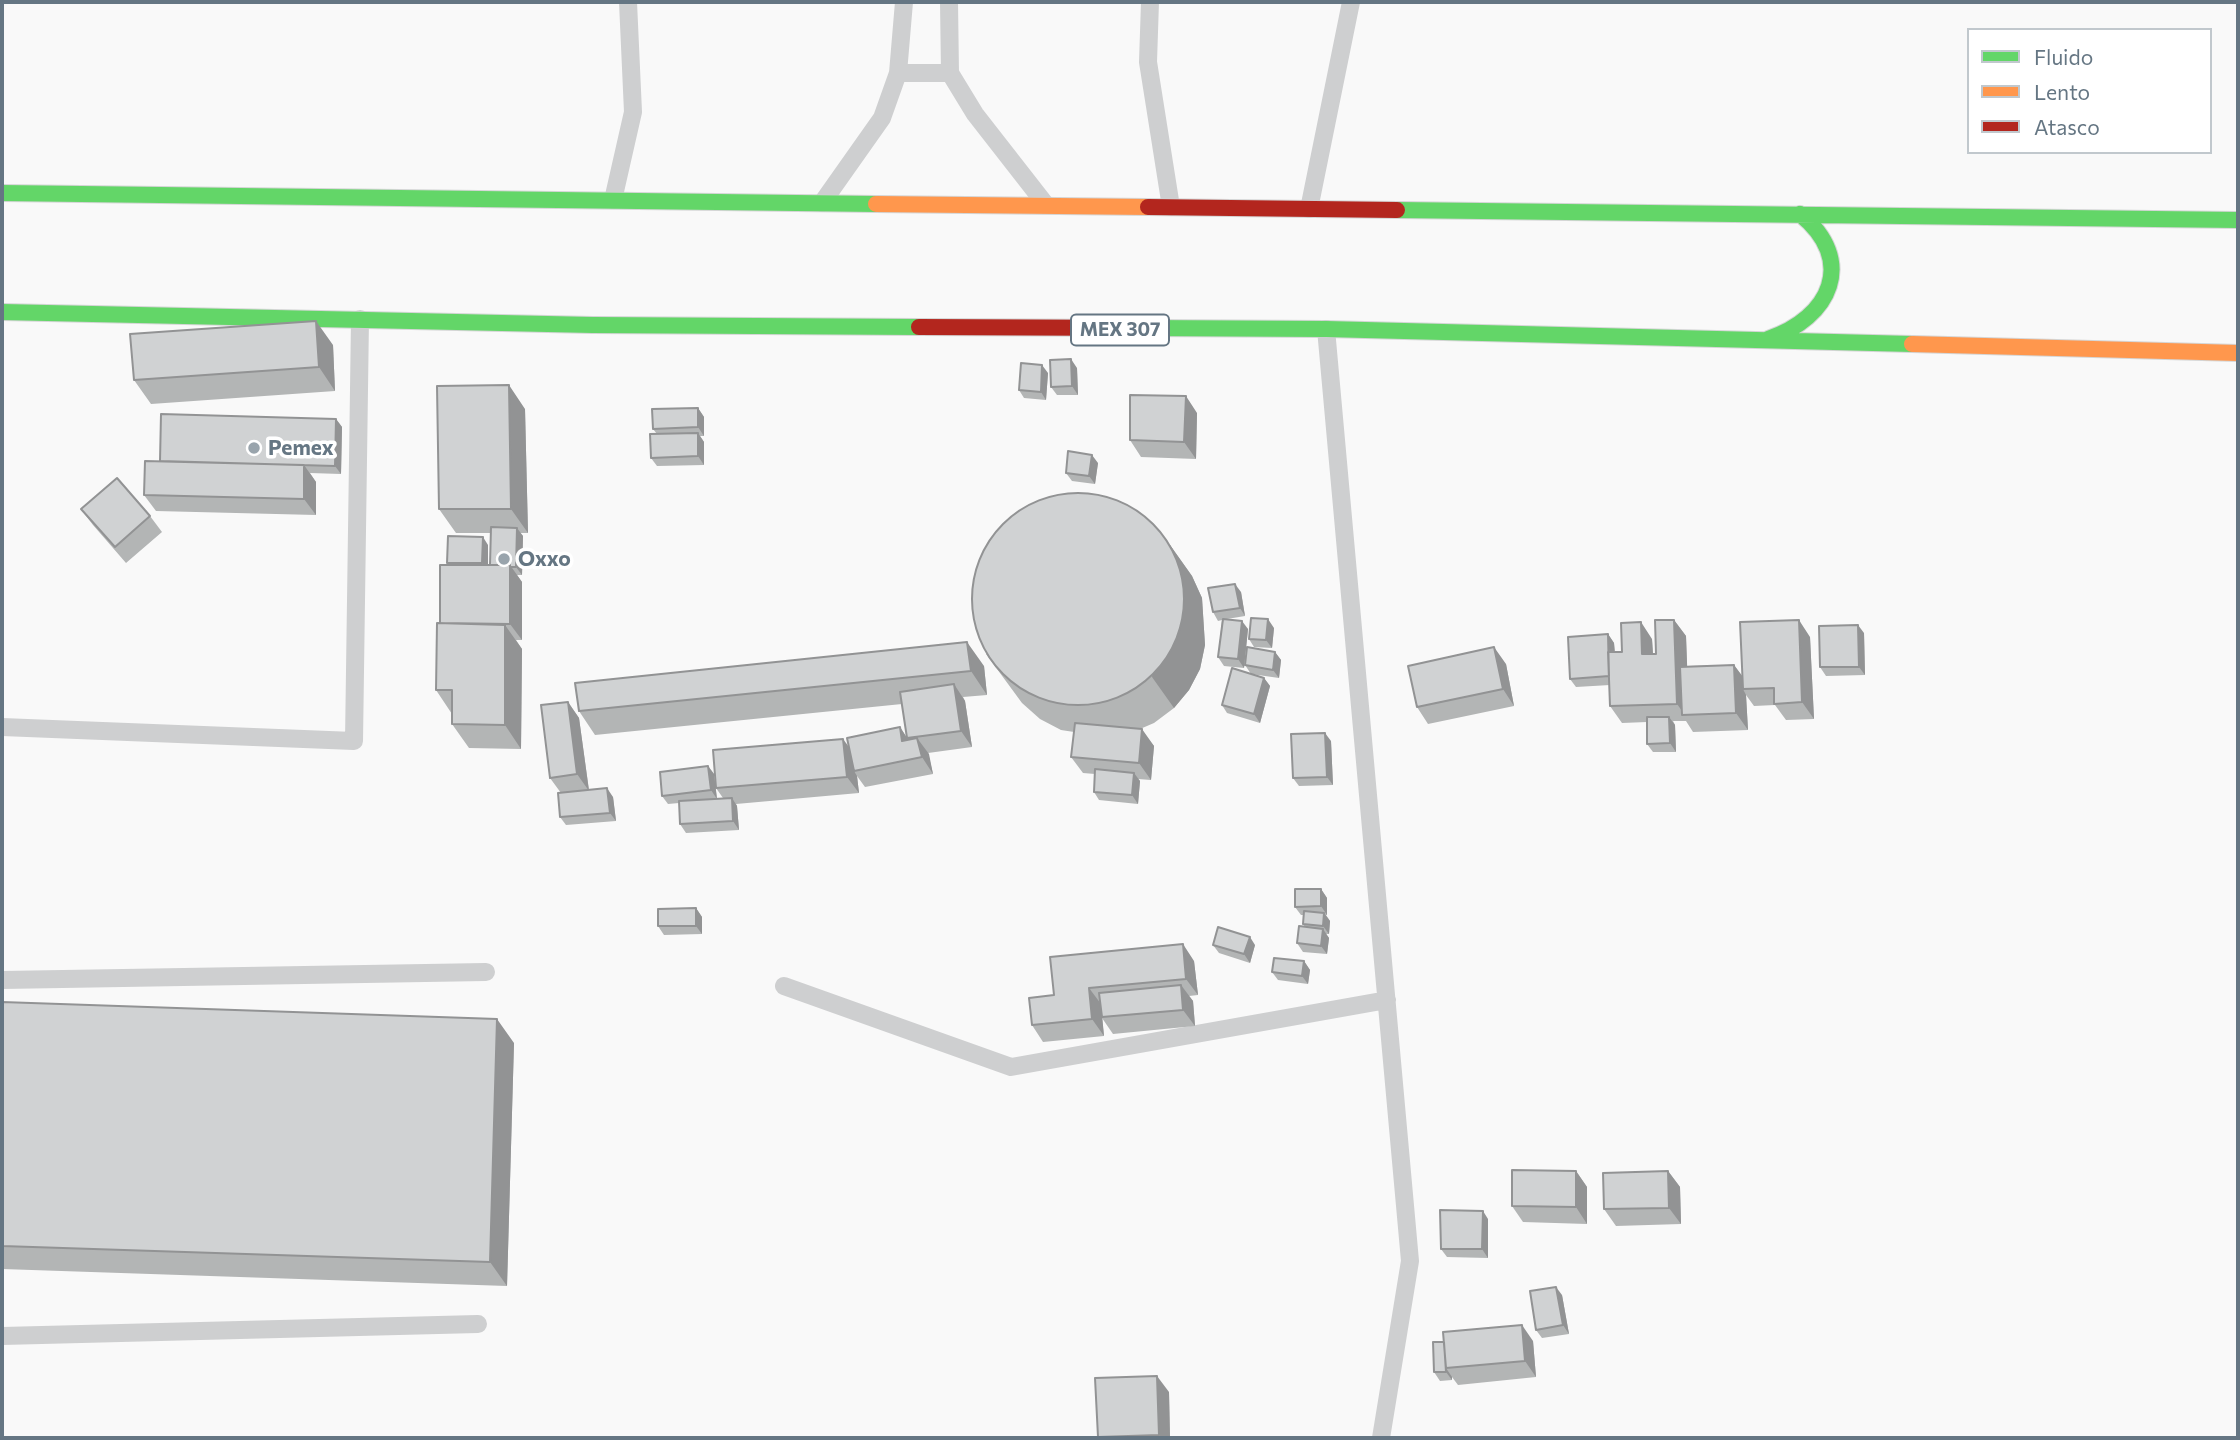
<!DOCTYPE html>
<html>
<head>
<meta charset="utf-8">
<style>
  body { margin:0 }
  #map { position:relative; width:2240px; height:1440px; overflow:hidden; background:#f9f9f9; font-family:Commissioner,sans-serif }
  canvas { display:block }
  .frame { position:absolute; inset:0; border:4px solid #657683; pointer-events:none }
  .legend { position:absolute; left:1967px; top:28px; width:245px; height:126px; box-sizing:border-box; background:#fff; border:2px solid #c1c8cd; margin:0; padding:9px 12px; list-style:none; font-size:21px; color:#657683 }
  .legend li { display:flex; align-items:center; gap:14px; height:35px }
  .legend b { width:35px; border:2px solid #c1c8cd }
</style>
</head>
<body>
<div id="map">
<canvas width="2240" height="1440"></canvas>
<div class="frame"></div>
<ul class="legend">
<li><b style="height:9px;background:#63d668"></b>Fluido</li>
<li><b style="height:9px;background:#ff974d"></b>Lento</li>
<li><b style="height:9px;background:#b3261e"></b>Atasco</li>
</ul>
</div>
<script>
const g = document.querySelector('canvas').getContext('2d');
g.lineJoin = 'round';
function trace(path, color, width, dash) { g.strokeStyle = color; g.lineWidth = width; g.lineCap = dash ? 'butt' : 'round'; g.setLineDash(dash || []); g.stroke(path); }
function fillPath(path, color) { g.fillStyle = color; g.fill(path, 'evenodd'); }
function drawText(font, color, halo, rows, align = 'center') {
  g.font = font + ' Commissioner,sans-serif'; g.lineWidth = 7; g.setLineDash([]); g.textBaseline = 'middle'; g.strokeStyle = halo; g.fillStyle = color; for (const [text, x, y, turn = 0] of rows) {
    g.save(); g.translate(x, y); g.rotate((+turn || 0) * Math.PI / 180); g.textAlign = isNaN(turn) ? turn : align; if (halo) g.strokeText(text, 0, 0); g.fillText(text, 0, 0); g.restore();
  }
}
const lane = new Path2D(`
  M949 2 950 73 975 114 1046 205
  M1150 2 1148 62 1171 207
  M898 73H950
  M613 200 633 112 628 2
  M822 203 882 118 898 73 904 2
  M1309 209 1351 2
  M1326 329 1410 1261 1381 1438
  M2 727 354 741 360 319
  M2 980 486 972
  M784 986 1011 1067 1387 1000
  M2 1336 478 1324`);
const fast = new Path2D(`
  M2 193 876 204
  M1397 210 2238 220
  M2 312 593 325 919 327
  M1142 328 1326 329 1912 344
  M1768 339C1831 318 1857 260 1800 214`);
const slow = new Path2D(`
  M876 204 1148 207
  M1912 344 2238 353`);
const jam = new Path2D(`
  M1148 207 1397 210
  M919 327 1142 328`);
const wall = new Path2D(`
  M333 345 335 391 151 404 134 380Z
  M1077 368 1078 395H1057L1051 387Z
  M1048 373 1046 400 1024 398 1019 390Z
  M698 408 704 417V436H700L704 442V465L657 466 651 458 657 434 653 429Z
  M525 409 528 533H520L523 536 522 575H517L522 582V640H516L522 649 521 749 469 748 452 724V714L436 690 441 623 449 565 447 563 488 545V565H490L491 533H456L439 509Z
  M1197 413 1196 459 1141 457 1130 440Z
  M336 419 342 427 341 474 310 473 316 482V515L156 511 144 495Z
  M1098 463 1095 484 1072 481 1066 473Z
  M81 509 150 516 162 532 126 563 93 525Z
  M1170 545 1192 576 1202 598 1205 645 1200 669 1189 690 1174 708 1154 723 1140 729 1154 746 1151 780 1138 779 1140 781 1138 804 1099 800 1094 792 1095 774 1083 773 1071 757 1074 732 1061 730 1040 719 1022 703 986 654Z
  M1241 592 1245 616 1227 619 1248 629 1244 668 1224 666 1218 657 1222 620 1218 621 1213 612Z
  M1674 620 1686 636 1687 666 1734 665 1742 676 1810 637 1814 719 1786 720 1775 705 1754 706 1746 695 1748 730 1693 732 1686 721H1673L1675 725 1676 752H1653L1647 744V722L1622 723 1610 706V685L1576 687 1570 679 1608 634 1614 643 1615 652H1622L1652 639 1653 654H1656Z
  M1274 628 1272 648 1254 647 1249 639Z
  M1864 633 1865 675 1826 676 1820 667Z
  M1275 652 1281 660 1279 678 1251 674 1245 665Z
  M1506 664 1514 706 1428 724 1417 707Z
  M984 666 987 695 963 697 965 701 972 747 928 753 933 774 865 787 857 776 859 793 736 804 737 806 739 830 686 833 680 824 679 803 668 804 662 796 708 766 714 774 717 799 723 798 716 788 849 747 900 727 907 738 902 704 595 735 579 711Z
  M1264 678 1270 686 1260 723 1227 713 1222 705Z
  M568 702 579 718 589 790 613 797 616 821 566 825 560 817 561 793 550 778Z
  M1331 741 1333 785 1299 786 1293 778Z
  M1321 889 1327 898V915H1326L1330 921 1329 934H1326L1329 938 1327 954 1303 952 1297 943 1305 927 1303 924 1304 915H1301L1295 907Z
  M696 908 702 917V934L664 935 658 926Z
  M1213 945H1255L1250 963 1219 953Z
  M1194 961 1198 995 1189 996 1193 1001 1195 1026 1113 1034 1102 1018 1104 1036 1043 1042 1032 1025 1054 995Z
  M1304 961 1310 970 1308 984 1278 980 1272 972Z
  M2 1002 514 1043 507 1286 2 1269Z
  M1576 1171 1587 1187V1224L1523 1222 1512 1206Z
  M1668 1171 1680 1187 1681 1224 1616 1226 1604 1209Z
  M1488 1219V1258L1447 1257 1441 1249Z
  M1562 1295 1569 1334 1542 1338 1536 1330Z
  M1533 1341 1536 1377 1458 1385 1452 1377V1380L1440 1381 1434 1372Z
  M1169 1392 1170 1438H1099L1098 1437Z`);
const shadedWall = new Path2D(`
  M316 321 333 345 335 391 319 367Z
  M1071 359 1077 368 1078 395 1072 386Z
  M1042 365 1048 373 1046 400 1041 392Z
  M509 385 525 409 528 533 511 509Z
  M1186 396 1197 413 1196 459 1184 442Z
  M698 408 704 417V436L698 427Z
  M336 419 342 427 341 474 335 466Z
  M698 433 704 442V465L698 456Z
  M1092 455 1098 463 1095 484 1089 476Z
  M304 465 316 482V515L304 499Z
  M517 528 523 536 522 575 516 567Z
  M483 537 488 545V572L482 563Z
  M1170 545 1192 576 1202 598 1205 645 1200 669 1189 690 1174 708 1152 677Z
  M510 565 522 582V640L510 624Z
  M1235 584 1241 592 1245 616 1240 608Z
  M1268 619 1274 628 1272 648 1266 640Z
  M1674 620 1686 636 1689 715H1685L1677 704Z
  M1799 620 1810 637 1814 719 1802 702Z
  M1242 621 1248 629 1244 668 1238 659Z
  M1641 622 1652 639 1654 670 1642 654Z
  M505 625 522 649 521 749 505 725Z
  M1858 625 1864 633 1865 675 1859 667Z
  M1608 634 1614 643 1617 684 1611 676Z
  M967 642 984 666 987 695 971 671Z
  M1494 647 1506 664 1514 706 1503 689Z
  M1275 652 1281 660 1279 678 1273 670Z
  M1734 665 1746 681 1743 689 1746 695 1748 730 1736 713Z
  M1264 678 1270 686 1260 723 1254 714Z
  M954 684 965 701 972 747 961 731Z
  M568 702 579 718 589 791 577 774Z
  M1669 717 1675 725 1676 752 1670 743Z
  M900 727 911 744 902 741Z
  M1142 729 1154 746 1151 780 1139 763Z
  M1325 733 1331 741 1333 785 1327 777Z
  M917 738 929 754 933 774 922 757Z
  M843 739 855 755 854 771 857 776 859 793 847 777Z
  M708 766 714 774 717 799 711 790Z
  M1134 773 1140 781 1138 804 1132 795Z
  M607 788 613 797 616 821 610 813Z
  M732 798 737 806 739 830 733 821Z
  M1321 889 1327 898V915L1321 906Z
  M696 908 702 917V934L696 926Z
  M1324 913 1330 921 1329 934 1323 926Z
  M1323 929 1329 938 1327 954 1321 946Z
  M1250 937 1255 945 1250 963 1244 954Z
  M1183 944 1194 961 1198 995 1186 979Z
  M1304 961 1310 970 1308 984 1302 976Z
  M1181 985 1193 1001 1195 1026 1183 1010Z
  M1089 988 1101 1004 1104 1036 1092 1019Z
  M497 1019 514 1043 507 1286 490 1262Z
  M1576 1171 1587 1187V1224L1576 1207Z
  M1668 1171 1680 1187 1681 1224 1669 1208Z
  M1483 1211 1488 1219V1258L1482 1249Z
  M1556 1287 1562 1295 1569 1334 1563 1325Z
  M1522 1325 1533 1341 1536 1377 1525 1361Z
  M1446 1368 1452 1377V1380L1446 1372Z
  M1157 1376 1169 1392 1170 1438H1162L1159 1435Z`);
const building = new Path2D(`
  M316 321 319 367 134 380 130 334Z
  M1071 359 1072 386 1051 387 1050 360Z
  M1021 363 1042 365 1041 392 1019 390Z
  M509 385 511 509H439L437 386Z
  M1130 395 1186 396 1184 442 1130 440Z
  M698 408V427L653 429 652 409Z
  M161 414 336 419 335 466 160 461Z
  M698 433V456L651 458 650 434Z
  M1068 451 1092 455 1089 476 1066 473Z
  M145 461 304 465V499L144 495Z
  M117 478 150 516 115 547 81 509Z
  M972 599a106 106 0 1 1 212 0a106 106 0 1 1-212 0Z
  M491 527 517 528 516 567H510V565H490Z
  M448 536 483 537 482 563H447Z
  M440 565H510V624L440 623Z
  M1235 584 1240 608 1213 612 1208 588Z
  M1251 618 1268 619 1266 640 1249 639Z
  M1223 619 1242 621 1238 659 1218 657Z
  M1655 620H1674L1677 704 1610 706 1608 652H1622L1621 623 1641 622 1642 654H1656Z
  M1799 620 1802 702 1774 704V688L1743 689 1740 622Z
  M437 623 505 625V725L452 724V690H436Z
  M1858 625 1859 667H1820L1819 626Z
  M1608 634 1609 676 1570 679 1568 637Z
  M967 642 971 671 579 711 575 683Z
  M1247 647 1275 652 1273 670 1245 665Z
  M1494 647 1503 689 1417 707 1408 666Z
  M1734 665 1736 713 1682 715 1680 667Z
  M1232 668 1264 678 1254 714 1222 705Z
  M954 684 961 731 907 738 900 692Z
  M568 702 577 774 550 778 541 705Z
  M1647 717H1669L1670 743 1647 744Z
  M1075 723 1142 729 1139 763 1071 757Z
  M900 727 902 741 917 738 922 757 854 771 847 738Z
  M1325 733 1327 777 1293 778 1291 734Z
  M843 739 847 777 716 788 713 750Z
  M708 766 711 790 662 796 660 772Z
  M1095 769 1134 773 1132 795 1094 792Z
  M607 788 610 813 560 817 558 793Z
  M732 798 733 821 680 824 679 801Z
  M1295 889H1321V906L1295 907Z
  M696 908V926H658V909Z
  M1304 911 1324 913 1323 926 1303 924Z
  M1299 926 1323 929 1321 946 1297 943Z
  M1218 927 1250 937 1244 954 1213 945Z
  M1183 944 1186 979 1089 988 1092 1019 1032 1025 1029 998 1054 995 1050 957Z
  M1274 958 1304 961 1302 976 1272 972Z
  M1181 985 1183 1010 1102 1017 1099 993Z
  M2 1002 497 1019 490 1262 2 1246Z
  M1512 1170 1576 1171V1207L1512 1206Z
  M1668 1171 1669 1208 1604 1209 1603 1173Z
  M1440 1210 1483 1211 1482 1249H1441Z
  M1556 1287 1563 1325 1536 1330 1530 1291Z
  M1522 1325 1525 1361 1446 1368 1443 1332Z
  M1433 1342H1444L1446 1372H1434Z
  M1157 1376 1159 1435 1098 1437 1095 1378Z`);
const markers = [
  [254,448,7,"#99a4ac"],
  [504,559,7,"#99a4ac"]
];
const shields = [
  [1120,330,98]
];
const shieldNames = [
  ["MEX 307",1120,330]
];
const poiNames = [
  ["Pemex",268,448],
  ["Oxxo",518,559]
];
trace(fast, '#d5d6d6', 18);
trace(slow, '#d5d6d6', 18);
trace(jam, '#d5d6d6', 18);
trace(lane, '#cecfd0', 18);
trace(fast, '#63d668', 16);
trace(slow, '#ff974d', 16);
trace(jam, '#b3261e', 16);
fillPath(wall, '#b3b5b5');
fillPath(shadedWall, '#929394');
fillPath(building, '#d0d2d3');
trace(building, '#929394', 2);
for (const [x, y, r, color] of markers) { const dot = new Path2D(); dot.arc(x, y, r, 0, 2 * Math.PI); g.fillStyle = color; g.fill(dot); trace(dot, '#fff', 2.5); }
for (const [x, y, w] of shields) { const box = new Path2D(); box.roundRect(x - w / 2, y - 15.5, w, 31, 5); g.fillStyle = '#fff'; g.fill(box); trace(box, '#657683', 2); }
drawText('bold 19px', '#657683', null, shieldNames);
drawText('bold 21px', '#657683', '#fff', poiNames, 'left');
</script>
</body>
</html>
